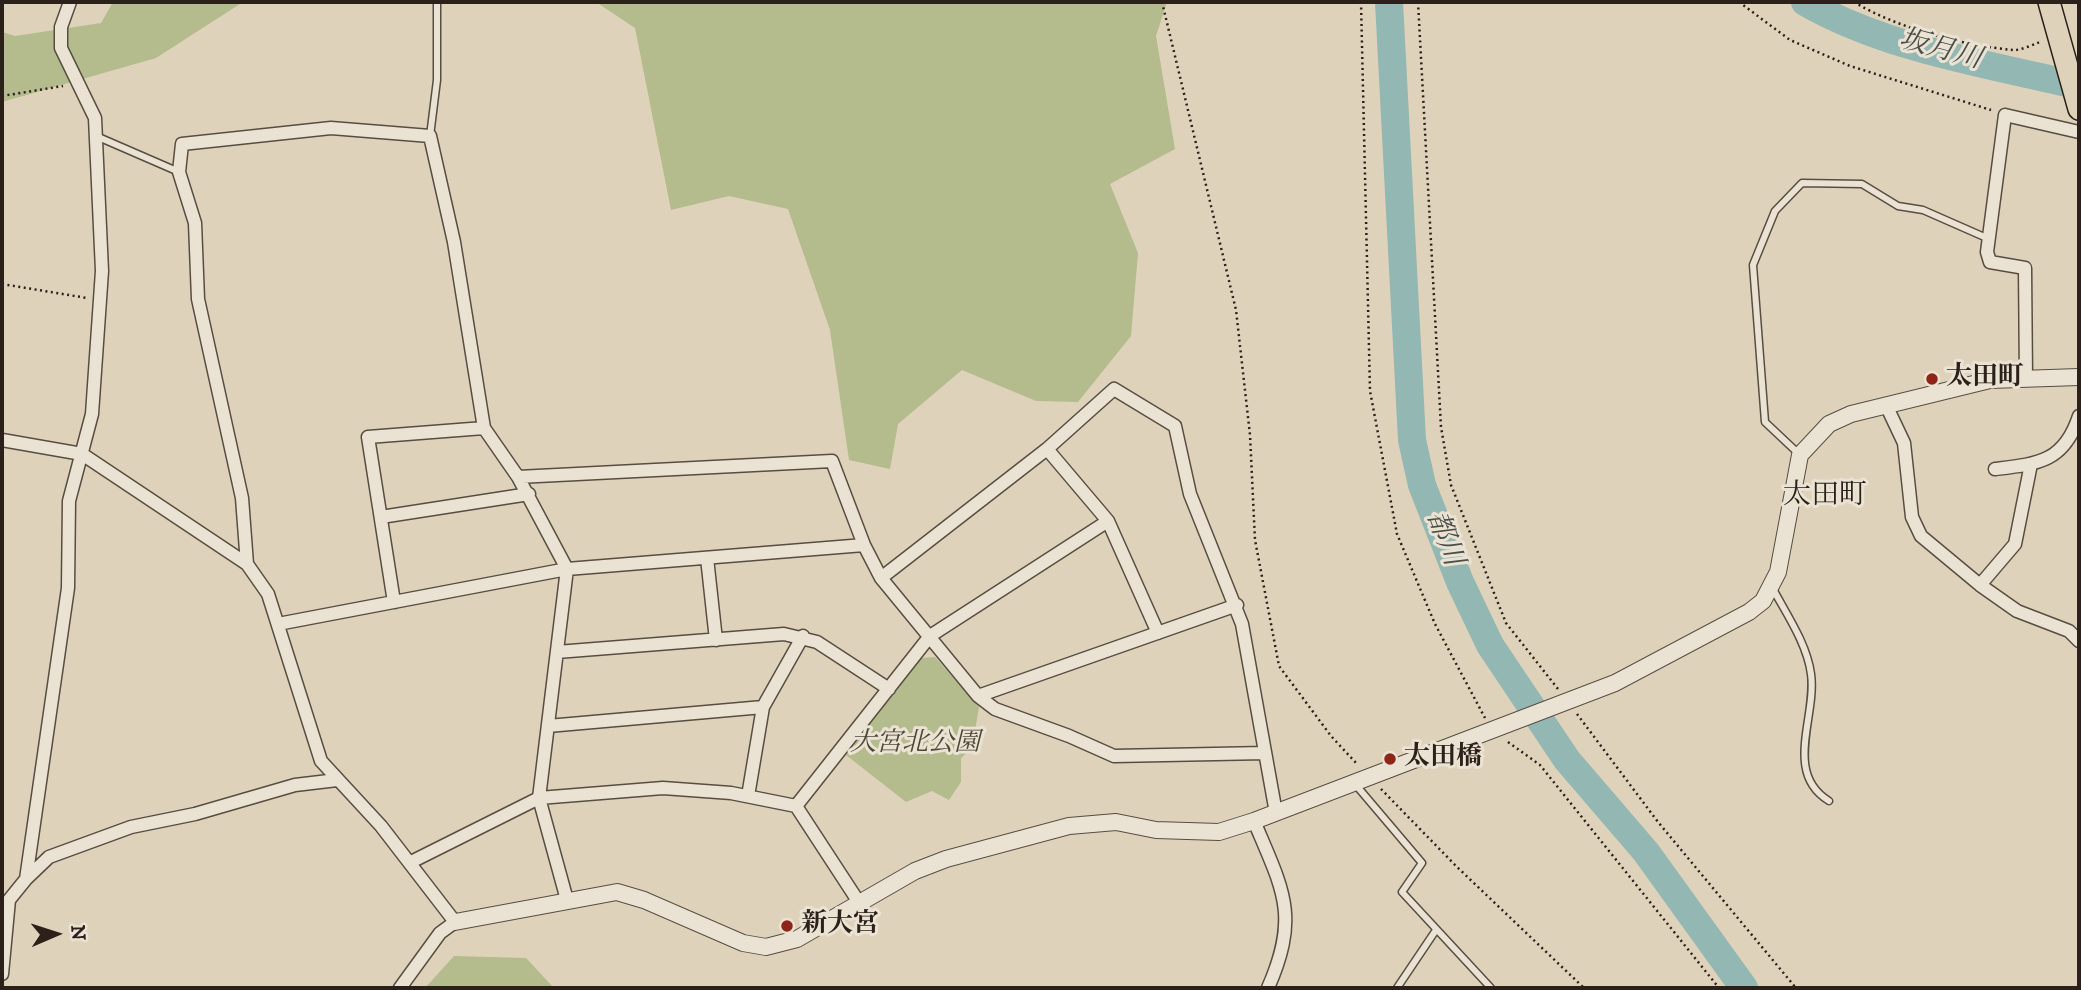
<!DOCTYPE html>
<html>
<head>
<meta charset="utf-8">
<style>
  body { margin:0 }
  #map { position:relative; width:2081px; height:990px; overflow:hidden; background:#ded3ba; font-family:"IM FELL DW Pica",serif }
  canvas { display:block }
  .frame { position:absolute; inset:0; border:4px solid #2c201a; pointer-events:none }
  .north { position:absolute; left:21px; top:899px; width:70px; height:70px; -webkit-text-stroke:5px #eae2d2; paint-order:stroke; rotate:87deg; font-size:19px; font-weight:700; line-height:28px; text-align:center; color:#2c201a }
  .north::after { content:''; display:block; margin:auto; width:24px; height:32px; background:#2c201a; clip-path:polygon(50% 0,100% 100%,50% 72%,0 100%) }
</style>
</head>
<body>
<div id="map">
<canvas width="2081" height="990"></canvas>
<div class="frame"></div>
<div class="north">N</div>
</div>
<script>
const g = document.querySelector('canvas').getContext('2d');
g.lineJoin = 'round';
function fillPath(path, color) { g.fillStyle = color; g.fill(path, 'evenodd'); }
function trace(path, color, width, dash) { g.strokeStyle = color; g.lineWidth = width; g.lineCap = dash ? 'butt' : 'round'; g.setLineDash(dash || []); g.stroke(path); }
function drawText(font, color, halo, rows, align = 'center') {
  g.font = font + ' "IM FELL DW Pica","Noto Serif JP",serif'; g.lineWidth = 6; g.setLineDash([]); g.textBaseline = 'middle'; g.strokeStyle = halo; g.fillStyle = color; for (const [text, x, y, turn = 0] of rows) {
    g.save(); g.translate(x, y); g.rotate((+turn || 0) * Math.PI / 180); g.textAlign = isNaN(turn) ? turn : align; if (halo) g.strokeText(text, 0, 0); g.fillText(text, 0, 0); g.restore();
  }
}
const green = new Path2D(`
  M113 2H243L156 58 2 102V32L15 36 101 23Z
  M596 2H1167L1156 36 1175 149 1110 184 1138 253 1131 336 1078 402 1036 401 962 370 898 424 890 469 849 460 830 330 788 209 729 196 671 210 635 28Z
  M935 657 979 707 972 748 961 758V782L949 800 932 791 906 802 846 755 920 658Z
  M454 956 526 958 554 988H425Z`);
const river = new Path2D(`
  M1389 2 1412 440 1422 485 1460 582 1490 645 1567 760 1646 852 1744 988
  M1805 2C1887 49 1988 64 2079 86`);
const path = new Path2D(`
  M1162 2 1236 310 1250 435 1255 540 1279 666 1331 736 1357 764
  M1361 2 1370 391 1397 534 1435 624 1485 718
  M1418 2 1441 427 1451 485 1506 623 1558 689
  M1739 2 1790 40 1850 66 1991 110
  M1854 2C1897 28 1964 46 2014 50 2022 50 2032 45 2040 42
  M2 96 63 86
  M2 284 87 298
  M1577 714 1658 822 1796 988
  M1508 742 1540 765 1719 988
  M1381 789 1456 866 1584 988`);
const service = new Path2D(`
  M96 136 179 172
  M430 136 437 80V2
  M1799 454 1765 422 1753 265 1775 211 1802 183 1862 184 1898 206 1923 210 1989 239
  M1773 589C1787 615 1807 644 1811 674 1817 716 1783 773 1829 801
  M1355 784 1422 863 1402 892 1491 988
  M1397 988 1436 930`);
const minor = new Path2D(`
  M2026 379 2025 268 1990 262 1987 252 2005 115 2079 132
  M1886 405 1904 443 1912 517 1921 536 1980 585 2017 611 2069 631 2079 641
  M2 440 82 454 247 564 268 594 321 761 381 826 455 922 440 933 400 988
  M1047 449 1108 521 1158 633
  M1995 469C2038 464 2064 462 2079 416
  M518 477 567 569 539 798 567 900
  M381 517 529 494
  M707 558 716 640
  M247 564 242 498 198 299 195 223 179 172 182 144 331 128 430 136 454 242 484 428 518 477 832 461 864 545 881 578 978 696 1237 605
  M881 578 1047 449 1114 389 1175 426 1190 494 1242 624 1276 813
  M1980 585 2015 544 2031 464
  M394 602 368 437 484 428
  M278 624 567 569 864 545
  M557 652 784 634 817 642 889 689
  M978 696 995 709 1069 736 1114 756 1265 753
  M548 726 763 707
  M748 796 763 707 803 636
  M796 806 930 636 1108 521
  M1254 821C1283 890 1300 915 1268 988
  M411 862 539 798 663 788 731 793 796 806 860 904
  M26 879 49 857 131 827 195 814 295 785 337 780
  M2 974 9 900 26 879 68 588 69 501 92 414 102 271 95 118 61 48V27L70 2`);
const tertiary = new Path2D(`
  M455 922 617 892 644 900 743 943 766 947 797 939 915 871 946 859 1069 826 1116 822 1156 830 1219 832 1254 821 1615 683 1749 612 1763 601 1778 572 1800 455 1829 424 1851 414 1990 380 2079 377`);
const trunk = new Path2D(`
  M2049 2 2079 109`);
const markers = [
  [1932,379,7,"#8f2418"],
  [1390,759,7,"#8f2418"],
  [787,926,7,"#8f2418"]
];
const poiNames = [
  ["太田町",1946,379],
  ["太田橋",1404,759],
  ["新大宮",801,926]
];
const parkNames = [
  ["大宮北公園",915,745]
];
const waterNames = [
  ["坂月川",1940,51,15],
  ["都川",1443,539,69]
];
const neighbourhoodNames = [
  ["太田町",1825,497]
];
fillPath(green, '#b4bb8d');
trace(river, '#93b7b2', 28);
trace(service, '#584d42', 9);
trace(minor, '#584d42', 15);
trace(tertiary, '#584d42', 18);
trace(trunk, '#2c201a', 24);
trace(path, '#2c201a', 2.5, [2, 3.5]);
trace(service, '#eae2d2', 6);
trace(minor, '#eae2d2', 12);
trace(tertiary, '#eae2d2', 16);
trace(trunk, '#ded3ba', 21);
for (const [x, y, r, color] of markers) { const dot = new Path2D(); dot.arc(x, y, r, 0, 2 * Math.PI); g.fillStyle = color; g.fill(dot); trace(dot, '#eae2d2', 2.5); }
drawText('bold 26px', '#2c201a', '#eae2d2', poiNames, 'left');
drawText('italic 26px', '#4e4737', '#eae2d2', parkNames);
drawText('italic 28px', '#4b4d48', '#eae2d2', waterNames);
drawText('28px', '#2c201a', '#eae2d2', neighbourhoodNames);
</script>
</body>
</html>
